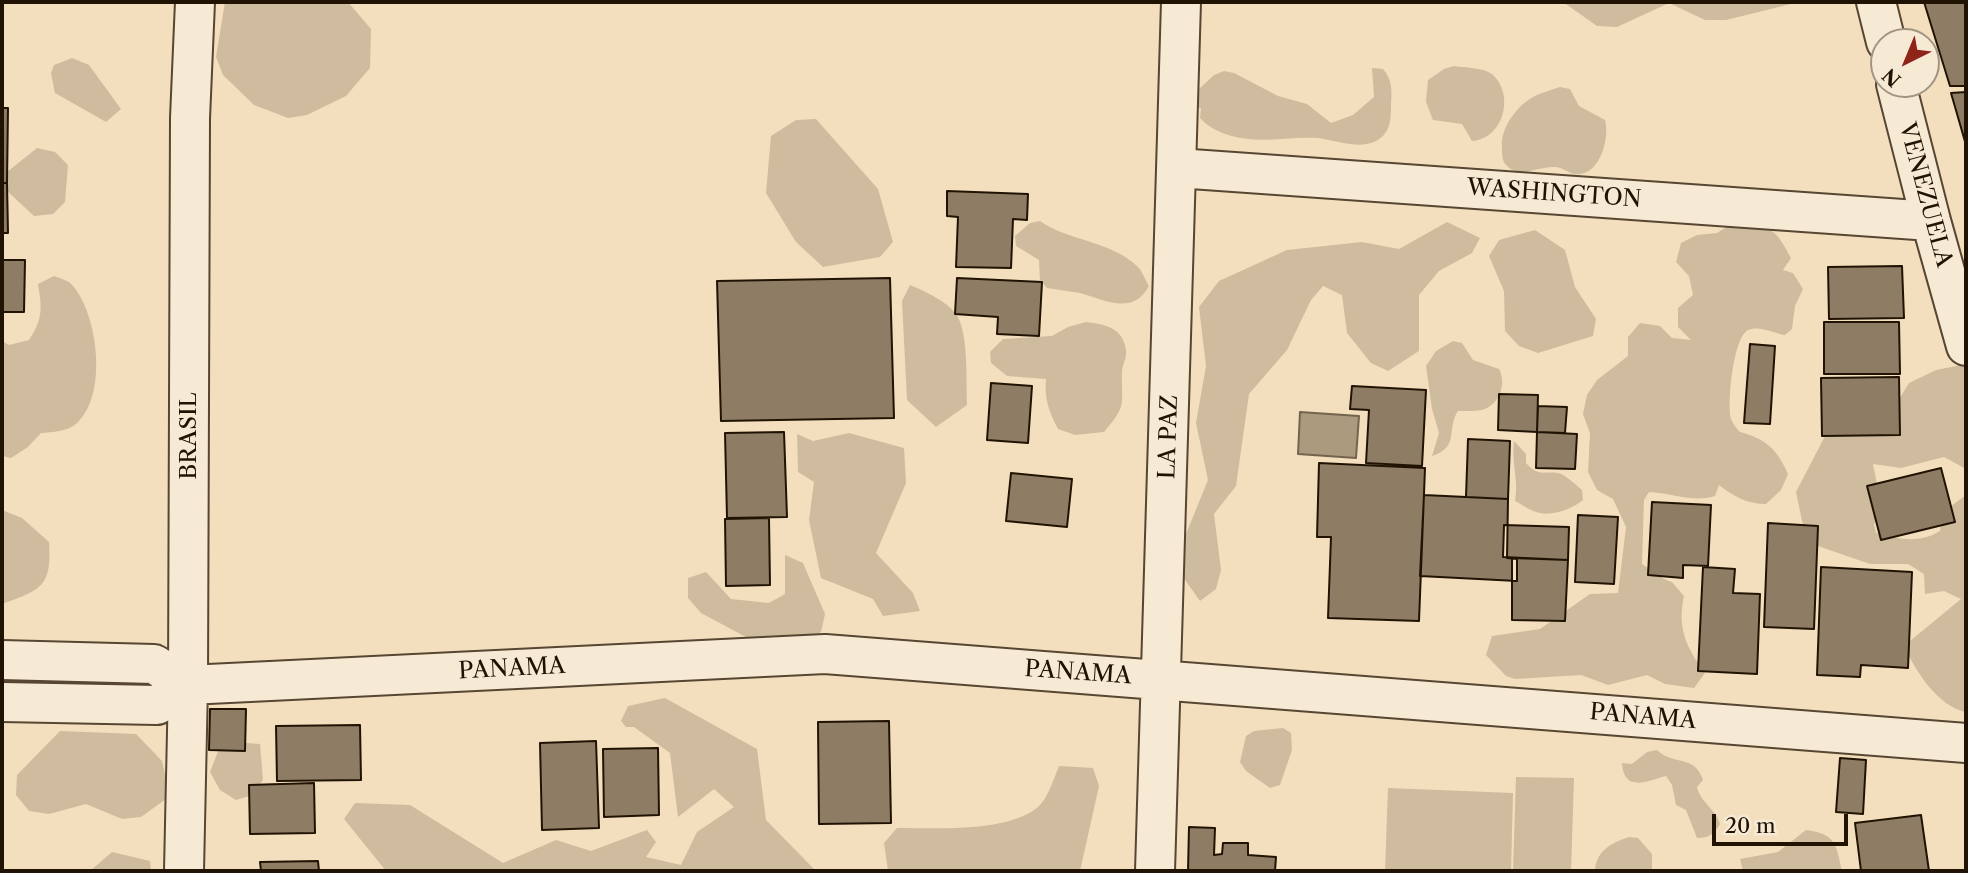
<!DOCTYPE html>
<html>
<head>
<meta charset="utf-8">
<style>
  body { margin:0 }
  #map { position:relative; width:1968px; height:873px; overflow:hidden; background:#f3dfbe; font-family:"Libre Caslon Text",serif }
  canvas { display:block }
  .frame { position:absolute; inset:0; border:4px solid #211303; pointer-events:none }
  .north { position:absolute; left:1870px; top:28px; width:70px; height:70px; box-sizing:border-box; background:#f7ead5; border:2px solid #a19481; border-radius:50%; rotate:223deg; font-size:19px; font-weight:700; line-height:28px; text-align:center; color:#211303 }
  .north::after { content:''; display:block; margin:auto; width:24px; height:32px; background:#8f2418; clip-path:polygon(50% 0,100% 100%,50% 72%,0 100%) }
  .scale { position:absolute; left:1712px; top:814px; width:136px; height:32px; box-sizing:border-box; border:4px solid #211303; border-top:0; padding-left:9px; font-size:21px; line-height:24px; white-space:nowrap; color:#211303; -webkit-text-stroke:5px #f7ead5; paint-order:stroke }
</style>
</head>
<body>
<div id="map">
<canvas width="1968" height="873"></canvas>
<div class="frame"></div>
<div class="north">N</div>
<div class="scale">20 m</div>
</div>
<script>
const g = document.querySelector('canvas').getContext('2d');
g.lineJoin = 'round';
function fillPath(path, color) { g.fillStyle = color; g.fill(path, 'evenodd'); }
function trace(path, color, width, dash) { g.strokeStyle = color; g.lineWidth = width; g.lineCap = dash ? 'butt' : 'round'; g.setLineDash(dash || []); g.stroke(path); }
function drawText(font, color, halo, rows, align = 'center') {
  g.font = font + ' "Libre Caslon Text",serif'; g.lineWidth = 5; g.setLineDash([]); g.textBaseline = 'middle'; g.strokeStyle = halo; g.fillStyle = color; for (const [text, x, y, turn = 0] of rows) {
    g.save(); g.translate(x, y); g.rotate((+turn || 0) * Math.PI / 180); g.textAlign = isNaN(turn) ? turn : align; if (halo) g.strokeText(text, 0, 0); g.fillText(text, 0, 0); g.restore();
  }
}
const green = new Path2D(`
  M225 2H348L371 29 370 68 346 96 307 115 288 118 254 105 223 75 216 57Z
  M1563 2H1799L1726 20H1705L1669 3 1617 27 1597 26Z
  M72 58 89 65 121 109 106 122 55 93 51 73 54 65Z
  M1454 66C1465 68 1482 67 1492 74 1515 94 1504 139 1472 141L1462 124 1433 120 1426 102 1428 80 1444 69Z
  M1372 68 1383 69C1392 79 1392 91 1391 104 1391 119 1391 133 1376 141 1359 150 1335 140 1318 138 1290 136 1259 144 1232 136 1220 133 1208 127 1200 118L1201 108 1196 107 1194 97 1199 89 1214 75 1224 71 1234 73 1278 96 1307 104 1331 123 1353 115 1374 97Z
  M1560 87 1570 89 1579 106 1605 120C1610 138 1600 177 1575 174 1568 173 1562 167 1555 167 1540 166 1521 178 1508 167 1502 162 1502 156 1502 148 1500 128 1517 105 1535 96 1543 92 1552 90 1560 87Z
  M816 119 878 189 893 242 880 257 823 267 796 242 766 193 771 136 796 120Z
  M37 148 55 152 68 165 65 202 53 214 34 216 6 190 7 172Z
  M1040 221C1068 241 1112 241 1138 267 1143 272 1145 280 1149 286 1133 316 1105 300 1080 293 1069 291 1058 290 1047 288L1040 280 1039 260 1016 246 1015 236 1030 223Z
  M1447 222 1480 238 1472 253 1439 271 1419 295V351L1388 371 1371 363 1347 333 1342 295 1323 286 1311 300 1287 350 1249 394 1236 486 1214 514 1221 570 1216 589 1200 601 1178 570 1179 551 1208 480 1196 423 1206 366 1199 307 1219 281 1287 250 1362 242 1399 249Z
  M1733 223C1769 228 1773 223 1791 258L1783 270 1793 273 1803 289 1795 306 1792 329 1785 335C1774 333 1758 325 1748 330 1733 338 1727 403 1731 419 1733 424 1736 428 1740 432 1766 439 1777 449 1788 474L1781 490 1766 504C1747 504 1733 496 1719 485L1715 496C1692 503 1672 493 1649 492L1644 500 1642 564 1664 579 1672 582 1684 596C1677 628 1686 647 1705 673L1694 688 1665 684 1647 675 1608 685 1581 675 1515 679 1506 676 1486 655 1492 636 1540 629 1590 594 1618 593 1626 527 1613 499 1597 490 1588 472 1590 433 1583 414 1587 395 1597 380 1628 356V337L1640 323 1660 326 1672 338 1691 340 1678 327V308L1693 295 1689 276 1676 262 1681 243 1697 235 1717 233Z
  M1535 230 1565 250 1575 287 1596 319 1593 336 1538 353 1519 346 1505 331 1504 291 1489 256 1499 240Z
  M54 276C61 279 69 280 73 286 98 315 108 395 77 423 68 432 52 432 41 433L28 447 11 458 2 456V341L9 345 29 340C43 319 42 309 38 284Z
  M910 285C925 291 946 301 956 314 969 332 966 383 967 405L936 427 907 400 902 301Z
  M1086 322C1105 324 1124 328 1126 351 1127 358 1122 365 1122 372 1121 405 1128 404 1104 432L1075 435 1058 429C1049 412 1044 398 1046 379L1007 376 991 363 990 352 1003 339 1052 336 1068 327Z
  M1453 341 1462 343 1473 360 1499 369C1506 382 1501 401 1487 408 1480 412 1466 411 1458 411 1446 429 1460 447 1432 456L1439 433 1432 409 1426 366 1436 351Z
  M1966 364V469L1944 457 1901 468 1873 464 1882 509 1874 524 1876 533C1898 539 1919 544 1940 531L1943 512 1966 495V712C1938 707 1915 670 1904 646L1961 599 1944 591 1925 594 1924 574 1908 564H1870L1815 545 1804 530 1796 492 1824 438 1837 426 1885 422 1909 383 1936 370Z
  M849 433 904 448 906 483 876 553 913 593 920 611 883 616 873 599 821 578 809 520 814 482 798 472 797 434 813 441Z
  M1514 441 1526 454V463C1539 477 1542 471 1558 473 1566 475 1576 485 1582 490L1583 500C1574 508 1553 516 1540 513 1532 512 1523 505 1515 501 1519 479 1511 462 1514 441Z
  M2 510 22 518 49 542C52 587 41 590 2 604Z
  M785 555 803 563 825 614 821 632 790 652 770 650 701 613 688 598V578L706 572 731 599 769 603 785 594Z
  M665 698 757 749 766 820 816 871H386L344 819 355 803 410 805 503 863 556 840 591 851 647 830 656 842 646 857 681 865 697 832 734 807 714 789 678 817 670 753 634 727H626L621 721 628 706Z
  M1283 728 1291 733 1292 750 1280 785 1270 788 1246 771 1240 762 1246 736 1254 731Z
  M60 731 136 734 162 761 170 796 141 817 122 819 86 804 49 814 29 811 16 795 17 775Z
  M222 741 260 744 263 780 253 795 236 800 220 790 210 772Z
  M1657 750C1673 766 1695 754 1703 780L1697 787C1700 802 1716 809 1720 824 1714 834 1709 838 1697 838L1686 810 1676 805 1672 785 1666 776C1647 781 1624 793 1622 763L1632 764 1647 752Z
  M1059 766 1093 768 1099 786 1080 871H888L884 843 897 828C935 828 1012 833 1040 805 1049 795 1054 778 1059 766Z
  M1516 777 1574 778 1571 871H1513Z
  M1388 788 1513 793 1511 871H1385Z
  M1806 830C1836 834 1836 844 1842 871H1743L1740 859 1778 852Z
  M1629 837 1638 838 1652 854V871H1595C1596 851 1611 843 1629 837Z
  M112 852 150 861 151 871H90Z`);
const water = new Path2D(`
  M1300 412 1359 416 1356 458 1298 454Z`);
const building = new Path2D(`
  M1924 2H1966V86H1950Z
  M1966 92V145L1951 93Z
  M2 108H8L7 183H2Z
  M2 183H7L8 233H2Z
  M947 191 1028 194 1027 220 1013 219 1011 268 956 267 958 217 947 216Z
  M2 260H25L24 312H2Z
  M1902 266 1904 318 1829 319 1828 267Z
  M890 278 894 418 721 421 717 281Z
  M957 278 1042 282 1039 336 997 334 998 317 955 314Z
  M1824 322H1899L1900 374H1824Z
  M1750 344 1775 346 1770 424 1744 423Z
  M1899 377 1900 435 1822 436 1821 378Z
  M991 383 1032 386 1028 443 987 440Z
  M1352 386 1426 390 1422 466 1366 463 1369 410 1350 409Z
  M1499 394 1538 395 1537 432 1498 430Z
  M1538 406 1567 407 1565 433 1537 432Z
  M784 432 787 517 727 518 725 433Z
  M1537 432 1577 434 1575 469 1536 468Z
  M1468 439 1510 441 1508 499 1466 497Z
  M1319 463 1425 468 1419 621 1328 618 1331 537H1317Z
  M1941 468 1955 522 1881 540 1867 486Z
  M1011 473 1072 479 1067 527 1006 521Z
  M1424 495 1508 499 1507 558 1517 559V581L1420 576Z
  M1652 502 1711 505 1708 566 1683 565V578L1648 575Z
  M1578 515 1618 517 1614 584 1575 582Z
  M769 518 770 585 726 586 725 519Z
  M1768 523 1818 526 1814 629 1764 627Z
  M1504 525 1569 527 1568 560 1503 557Z
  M1512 558 1568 560 1565 621 1512 620Z
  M1703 567 1735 569 1733 593 1760 594 1757 674 1698 671Z
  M1821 567 1912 572 1908 668 1861 665 1860 677 1817 675Z
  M210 709H246L245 751 209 750Z
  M889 721 891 823 819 824 818 722Z
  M360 725 361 780 277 781 276 726Z
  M596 741 599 828 542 830 540 743Z
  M658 748 659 815 604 817 603 749Z
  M1840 758 1866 760 1863 814 1836 812Z
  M314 783 315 833 250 834 249 785Z
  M1921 815 1929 871H1861L1855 823Z
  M1189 827 1215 828 1214 855 1222 854 1223 843H1248V855L1276 857 1275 871H1188Z
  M318 861 319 871H261L260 862Z`);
const minor = new Path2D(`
  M1876 2 1886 42
  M1896 84 1931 221 1966 346
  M1177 168 1931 221
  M2 660 154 664 188 685
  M2 702 157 705 188 685 825 654 1966 743
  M184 871 188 685 190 118 195 2
  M1155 871 1181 2`);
const streetNames = [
  ["WASHINGTON",1554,194,4],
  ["VENEZUELA",1925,195,75],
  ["BRASIL",189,436,-90],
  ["LA PAZ",1169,437,-88],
  ["PANAMA",512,669,-3],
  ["PANAMA",1078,673,4],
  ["PANAMA",1643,717,5]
];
fillPath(green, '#cfbc9e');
fillPath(water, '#ac9a7e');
trace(water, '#74644d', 2);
fillPath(building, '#8e7d64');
trace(building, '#211303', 2);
trace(minor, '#564632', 42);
trace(minor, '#f7ead5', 38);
drawText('23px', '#211303', '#f7ead5', streetNames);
</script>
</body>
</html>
